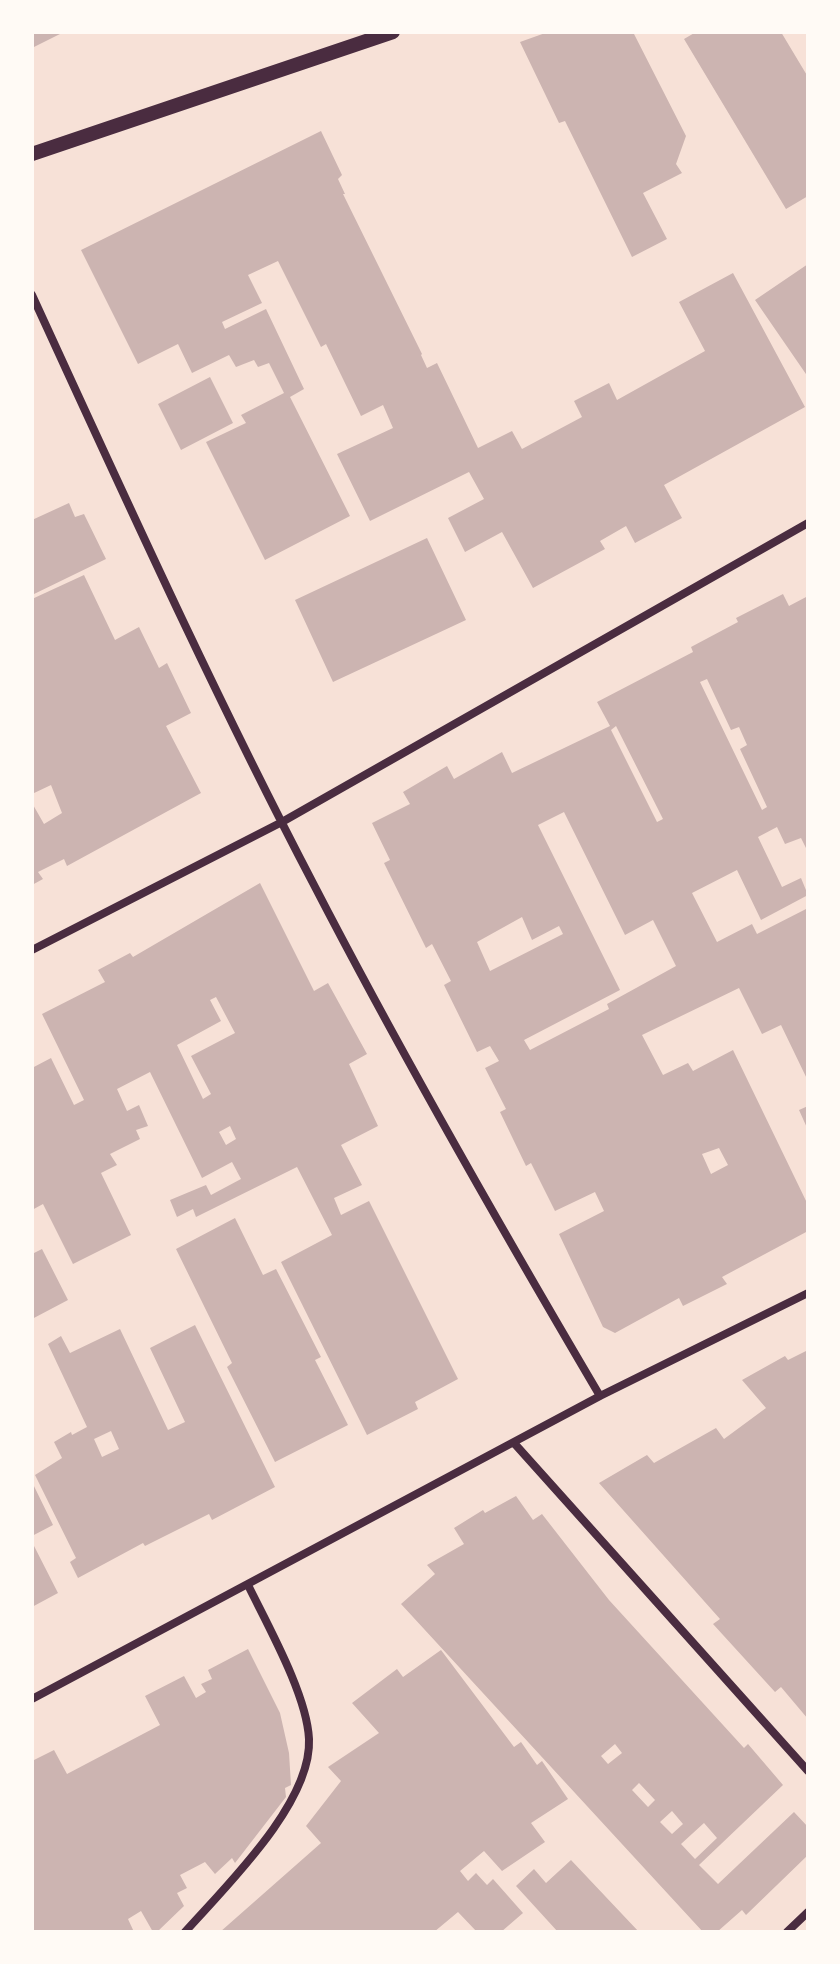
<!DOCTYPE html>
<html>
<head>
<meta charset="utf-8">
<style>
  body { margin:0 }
  #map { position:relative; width:840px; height:1964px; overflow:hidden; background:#f7e1d7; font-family:Rubik,sans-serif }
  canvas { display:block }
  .frame { position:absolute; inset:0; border:34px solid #fffaf5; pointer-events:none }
</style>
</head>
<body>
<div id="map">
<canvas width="840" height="1964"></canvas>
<div class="frame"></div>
</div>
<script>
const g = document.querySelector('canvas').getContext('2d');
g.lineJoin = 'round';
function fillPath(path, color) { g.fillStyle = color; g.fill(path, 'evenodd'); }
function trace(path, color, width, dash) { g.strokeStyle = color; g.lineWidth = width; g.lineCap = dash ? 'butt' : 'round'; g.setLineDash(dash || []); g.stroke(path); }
const building = new Path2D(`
  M32 32H64L32 48Z
  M548 32H633L686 136 676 164 682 173 643 193 667 239 632 257 565 121 559 123 520 42Z
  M696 32H781L808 77V196L786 209 684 39Z
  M321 131 342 175 338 179 345 194H343L422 354 421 355 427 368 437 363 478 448 512 431 522 449 582 417 574 401 609 383 617 400 705 351 679 302 733 273 805 407 664 485 682 518 635 543 626 526 600 541 605 549 533 588 502 532 465 552 448 518 484 499 469 472 370 521 337 454 393 428 383 405 361 416 326 344 321 347 278 261 248 275 262 303 222 322 225 329 266 309 304 389 290 397 350 516 265 560 206 442 246 423 241 415 284 393 269 363 258 367 254 360 236 367 229 355 192 373 178 344 138 364 81 250Z
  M808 264V377L755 300Z
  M210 377 233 423 181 450 158 404Z
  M69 503 75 517 84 514 106 559 32 595V520Z
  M427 538 466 620 333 682 295 600Z
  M84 575 115 640 139 627 159 668 167 663 191 713 166 726 201 793 67 866 64 859 38 872 43 879 32 885V803L44 824 62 813 51 785 32 794V599Z
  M783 594 789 606 808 596V846L806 848 801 838 785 844 777 827 758 837 782 887 801 878 808 895 761 920 737 870 692 893 717 942 752 924 757 934 808 908V1081L781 1025 762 1034 739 988 642 1035 663 1075 688 1063 693 1071 733 1050 808 1205V1231L722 1277 727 1284 683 1306 679 1298 615 1333 603 1327 559 1234 604 1211 595 1192 555 1211 531 1163 526 1166 500 1112 506 1109 485 1068 499 1061 490 1046 477 1052 444 985 451 981 432 944 426 948 384 863 390 860 372 823 410 804 403 792 447 766 454 779 502 752 512 773 610 726 597 702 693 652 691 647 738 622 736 618ZM707 679 731 730 739 727 747 745 740 749 767 807 762 810 700 682ZM616 726 663 819 657 822 611 730ZM564 812 625 935 653 920 676 966 607 1004 609 1009 530 1050 524 1040 620 990 538 825ZM522 917 532 940 559 926 563 934 490 971 477 942ZM719 1148 728 1165 711 1174 702 1154Z
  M260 883 314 991 328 983 367 1054 349 1064 378 1126 341 1145 362 1185 334 1198 341 1215 369 1201 458 1379 415 1402 418 1409 367 1435 281 1262 332 1235 297 1167 196 1217 193 1209 177 1217 170 1200 206 1185 211 1195 241 1179 232 1162 202 1178 150 1072 117 1089 127 1111 139 1105 148 1126 136 1130 140 1139 110 1154 117 1165 101 1173 131 1235 73 1264 43 1204 32 1210V1068L51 1058 74 1105 84 1100 42 1014 105 982 98 970 130 953 133 957ZM216 997 235 1033 191 1056 211 1094 203 1099 177 1045 221 1021 210 1000ZM230 1126 236 1139 226 1145 219 1132Z
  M808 1106V1130L799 1110Z
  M235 1218 263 1275 276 1269 321 1357 315 1360 348 1425 275 1462 227 1367 232 1363 176 1249Z
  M42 1249 68 1300 32 1319V1254Z
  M195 1325 275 1487 212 1520 209 1514 145 1546 143 1543 78 1578 70 1562 76 1558 35 1475 62 1458 54 1442 71 1432 72 1435 87 1427 48 1344 61 1336 70 1353 120 1329 168 1430 185 1422 150 1348ZM111 1431 119 1449 102 1457 94 1439Z
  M808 1350V1719L781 1687 775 1692 713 1624 720 1619 599 1483 647 1455 654 1463 716 1428 724 1439 766 1408 742 1380 785 1356 788 1360Z
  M32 1482 53 1525 32 1536Z
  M516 1496 533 1520 542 1514 609 1600 744 1748 748 1744 783 1785 699 1865 718 1884 794 1812 808 1827V1855L746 1915 742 1910 717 1932H703L401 1604 435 1574 427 1565 464 1544 454 1528 483 1510 485 1513ZM615 1744 622 1753 608 1764 601 1756ZM639 1783 655 1800 648 1807 632 1790ZM672 1811 683 1824 672 1834 660 1822ZM704 1823 717 1838 695 1859 681 1844Z
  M32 1542 58 1593 32 1607Z
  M248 1649 280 1713 289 1753 291 1785 285 1788 286 1797 235 1863 232 1858 215 1874 205 1862 180 1875 187 1888 177 1893 184 1906 157 1932H153L141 1911 128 1919 134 1932H32V1761L54 1750 67 1774 160 1725 145 1696 184 1676 196 1698 206 1692 201 1684 212 1679 208 1670Z
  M441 1650 514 1747 521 1742 537 1765 542 1761 568 1799 531 1823 545 1842 502 1871 484 1851 460 1871 468 1881 476 1873 487 1885 493 1879 523 1913 501 1932H477L458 1912 434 1932H220L321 1843 306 1826 341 1781 328 1767 379 1733 352 1703 397 1669 403 1677Z
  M571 1860 639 1932H558L516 1886 534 1869 546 1883Z`);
const minor = new Path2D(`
  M32 295C123 493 213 692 314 885 404 1059 501 1228 600 1396
  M32 950 282 822 808 523
  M514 1443 808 1771
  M32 1699 600 1396 808 1293
  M185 1932C226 1886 312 1803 309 1739 307 1695 268 1626 248 1585
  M787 1932 808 1912`);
const tertiary = new Path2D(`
  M32 154 393 32`);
fillPath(building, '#ccb4b1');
trace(minor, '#4a2c40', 8);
trace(tertiary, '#4a2c40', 14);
</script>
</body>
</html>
